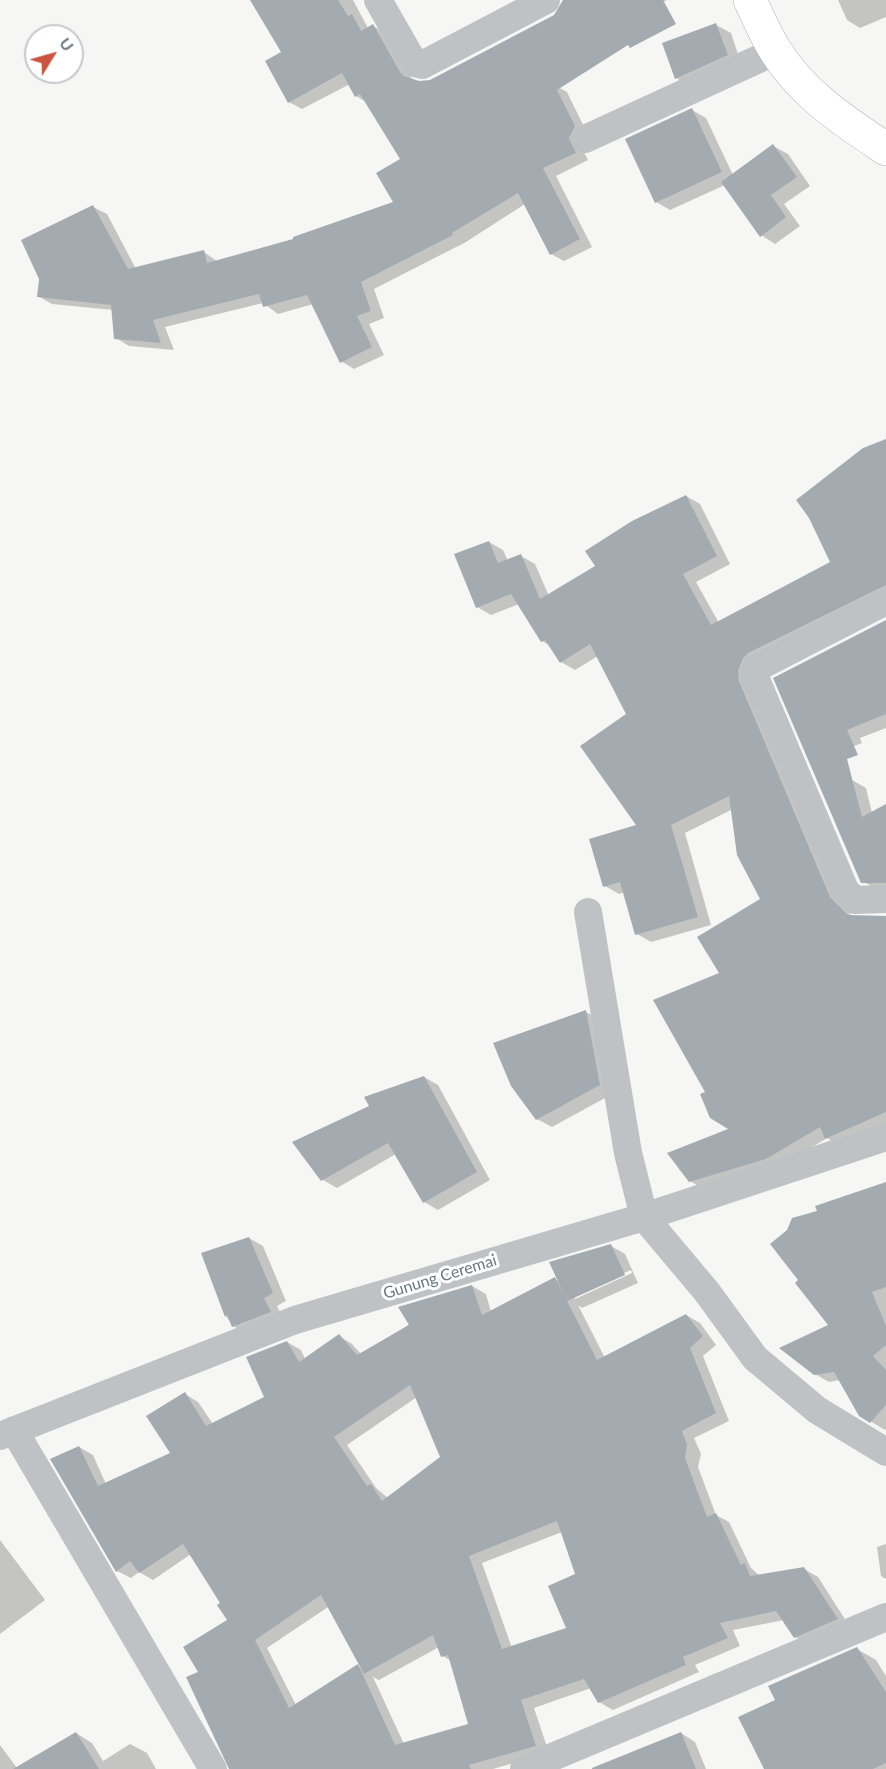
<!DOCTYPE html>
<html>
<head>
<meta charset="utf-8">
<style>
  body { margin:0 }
  #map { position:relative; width:886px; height:1769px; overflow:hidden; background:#f6f6f4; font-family:Lato,sans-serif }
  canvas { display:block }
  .north { position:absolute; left:24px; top:24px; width:60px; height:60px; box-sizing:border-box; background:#fff; border:2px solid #c3c9cd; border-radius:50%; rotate:53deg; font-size:16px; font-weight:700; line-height:24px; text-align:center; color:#697881 }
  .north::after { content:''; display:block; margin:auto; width:21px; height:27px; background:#cc543e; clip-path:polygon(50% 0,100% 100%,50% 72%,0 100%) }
</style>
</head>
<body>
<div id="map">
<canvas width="886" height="1769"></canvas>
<div class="north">U</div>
</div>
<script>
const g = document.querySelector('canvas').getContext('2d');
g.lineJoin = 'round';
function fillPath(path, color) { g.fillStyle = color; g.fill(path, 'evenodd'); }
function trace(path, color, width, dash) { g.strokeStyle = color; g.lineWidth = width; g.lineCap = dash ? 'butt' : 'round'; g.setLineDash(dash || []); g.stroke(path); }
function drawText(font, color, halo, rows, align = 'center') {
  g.font = font + ' Lato,sans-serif'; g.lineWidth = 6; g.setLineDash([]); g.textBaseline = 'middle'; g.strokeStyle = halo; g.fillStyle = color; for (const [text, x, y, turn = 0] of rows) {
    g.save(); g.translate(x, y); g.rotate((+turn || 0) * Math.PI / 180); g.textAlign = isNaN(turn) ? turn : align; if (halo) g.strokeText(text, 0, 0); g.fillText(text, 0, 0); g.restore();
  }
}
const shadow = new Path2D(`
  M254 0H353L368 28 373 26 386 33 413 81 419 83 430 81 555 16 567 0H667L529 71 567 92 588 135 581 146 588 160 556 176 592 247 564 261 551 254 525 204 466 242 374 289 384 318 369 324 384 355 354 369 341 361 313 304 278 314 263 303 165 327 174 350 129 346 116 338 113 310 52 304 38 296 93 207 107 214 136 269 204 252 218 262 295 240 395 203 402 160 366 102 356 96 350 84 302 109 289 102 283 53Z
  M838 0H886V17L860 28 847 20Z
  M716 25 731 33 741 63 691 86 676 78Z
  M692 110 706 118 733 175 773 146 788 154 810 186 784 204 800 226 775 244 761 235 725 185 670 210 656 202Z
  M886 440V597L762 661 846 910 853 917H886V1128L840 1146 827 1138 780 1167 704 1189 690 1181 731 1129 707 1093 721 974 762 900 733 809 685 833 711 925 651 942 637 934 625 892 619 894 605 886 638 826 628 714 598 656 575 670 561 662 551 646 542 641 519 604 491 615 477 607 489 542 503 550 508 561 521 556 535 564 549 596 597 566 686 496 700 504 730 564 696 582 719 623 832 563Z
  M886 621V728L860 738 862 743 832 755 852 780 866 788 872 813 886 814V889L875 888 860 880 775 678Z
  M586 1012 600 1020 614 1093 552 1127 537 1119Z
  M424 1077 438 1085 490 1180 438 1210 424 1202 396 1154 337 1188 323 1180 371 1106Z
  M886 1183V1429L885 1430 860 1415 840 1380 829 1382 815 1374 831 1326 819 1212Z
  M249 1238 263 1246 286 1301 277 1306 284 1320 248 1334 233 1326 226 1316Z
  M611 1246 625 1254 638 1283 582 1308 578 1305 605 1358 686 1315 700 1323 716 1345 703 1356 729 1421 694 1438 701 1454 698 1467 716 1515 729 1522 751 1568 760 1576 804 1569 818 1577 850 1627 809 1644 795 1637 784 1620 733 1630 740 1646 695 1665 699 1672 613 1710 599 1702 591 1688 534 1708 549 1753 493 1769H235L229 1621 222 1603 191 1554 153 1580 139 1572 131 1578 117 1571 79 1447 93 1455 106 1484 172 1454 185 1394 198 1402 213 1424 266 1398 287 1342 301 1350 305 1359 339 1336 352 1344 361 1354 472 1286 486 1294 491 1312 555 1279 560 1282ZM631 1270 632 1273 575 1299V1295ZM417 1397 442 1458 388 1498 376 1488 347 1445ZM562 1532 577 1575 568 1629 512 1648 482 1563ZM328 1607 363 1669 358 1666 296 1705 267 1648ZM439 1647 443 1656 451 1661 470 1725 404 1744 373 1677 379 1680Z
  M0 1540 45 1600 0 1634Z
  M886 1544V1579L881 1576 877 1547Z
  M857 1649 876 1660 886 1676V1769H766L777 1700Z
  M76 1733 92 1743 103 1761 130 1744 147 1753 156 1769H0V1745L17 1768Z
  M681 1733 695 1742 706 1769H627Z`);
const building = new Path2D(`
  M250 0H338L348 16 352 14 361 31 373 24 400 72 404 76 419 81 430 80 554 15 563 0H663L676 24 630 48 628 45 557 90 575 126 569 138 576 153 543 168 580 239 550 255 518 193 452 233 453 235 361 282 371 311 357 316 372 347 340 363 307 295 263 307 259 294 153 320 161 343 114 339 111 305 37 297 39 279 21 240 93 205 128 269 204 250 207 263 293 239V237L393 202 376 173 400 159 360 94 355 97 342 73 288 103 265 61 281 52Z
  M716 23 728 55 675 79 662 43Z
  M692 108 722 172 655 203 625 139Z
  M773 144 797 177 771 195 786 217 760 237 721 182Z
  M886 439V585L748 653 743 658 738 671 739 681 830 897 848 915 886 916V1112L825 1139 820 1127 766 1159 689 1182 667 1153 728 1129 710 1118 700 1094 705 1092 653 1000 719 973 697 937 760 899 737 855 729 796 671 825 698 917 635 935 620 882 603 887 589 839 636 825 580 746 626 714 590 644 560 663 545 640 541 642 511 594 476 608 454 554 489 541 498 563 521 554 540 599 595 566 585 551 632 521 686 495 717 556 683 574 711 625 830 562 809 518 796 500 863 448Z
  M886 620V714L847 730 858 755 847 759 862 817 886 804V883H861L773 678Z
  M586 1010 600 1085 536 1120 511 1086 493 1043Z
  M424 1076 477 1172 423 1203 388 1143 321 1181 292 1142 369 1106 364 1097Z
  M886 1182V1287L872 1292 886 1326V1345L873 1356 886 1370V1405L870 1423 859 1416 834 1372 814 1375 779 1348 828 1325 795 1283 798 1280 770 1244 787 1230 792 1218 817 1211 815 1206Z
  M249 1237 273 1293 264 1298 271 1312 232 1327 227 1315 225 1317 201 1253Z
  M611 1244 625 1275 567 1301 549 1262Z
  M555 1277 597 1360 686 1314 703 1336 690 1348 716 1413 682 1431 687 1445 685 1458 707 1517 716 1513 741 1565 745 1563 750 1576 804 1567 838 1619 794 1638 776 1611 720 1623 728 1638 683 1657 686 1665 598 1703 584 1679 521 1700 536 1746 469 1765 471 1769H229L186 1677 198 1672 183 1647 227 1620 217 1605 220 1603 183 1544 139 1573 130 1561 116 1572 50 1459 79 1446 98 1486 170 1453 146 1416 185 1392 206 1426 264 1397 246 1357 287 1341 299 1362 339 1334 357 1355 409 1325 398 1307 472 1285 482 1315ZM410 1385 440 1457 382 1501 371 1484 367 1486 334 1437ZM557 1521 575 1574 548 1586 566 1628 502 1649 469 1556ZM321 1595 364 1674 433 1635 441 1657 448 1655 468 1724 395 1745 358 1664 289 1708 255 1640Z
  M857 1647 886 1692V1763L873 1769H764L738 1717 775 1700 768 1686Z
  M76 1732 99 1769H13Z
  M681 1732 696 1769H592V1768Z`);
const street = new Path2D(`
  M378 0 414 63 422 65 546 0
  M585 139 776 51
  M886 601 756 668 754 675 845 890 854 900 886 899
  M588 912 628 1153 644 1217 707 1292 755 1358 817 1410 886 1452
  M14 1430 213 1769
  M0 1436 295 1320 644 1217 886 1137
  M524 1769 886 1617`);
const secondary = new Path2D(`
  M750 0C758 17 765 34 775 50 802 94 844 121 886 149`);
const streetNames = [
  ["Gunung Ceremai",440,1277,-17]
];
fillPath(shadow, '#0003');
fillPath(building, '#a4abb0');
trace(secondary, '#b1b6b9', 34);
trace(street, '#bec2c5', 28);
trace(secondary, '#fff', 33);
drawText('16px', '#697881', '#fff', streetNames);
</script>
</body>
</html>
